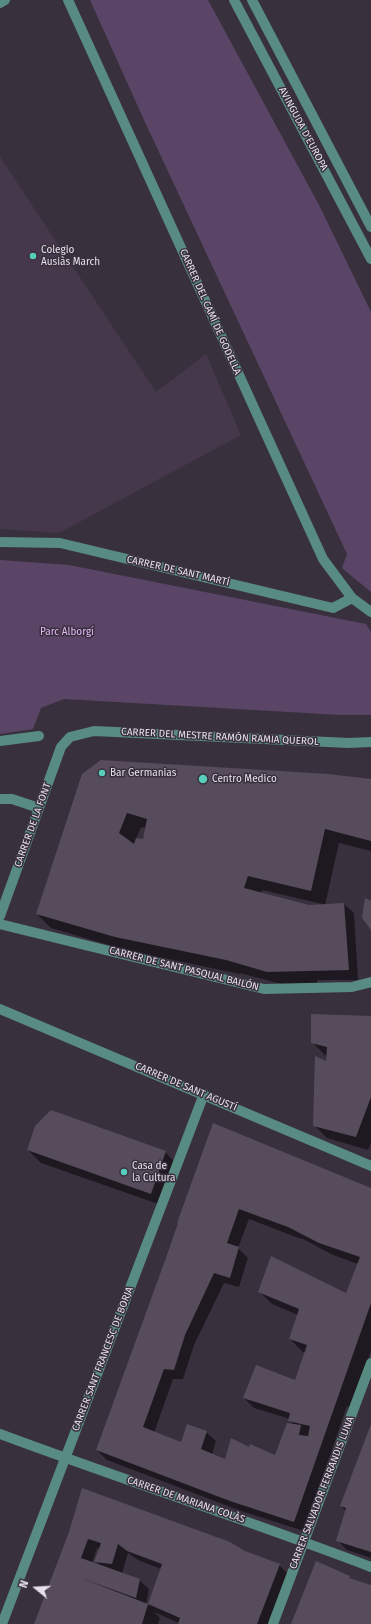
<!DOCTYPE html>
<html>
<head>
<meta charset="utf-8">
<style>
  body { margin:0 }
  #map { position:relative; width:371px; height:1624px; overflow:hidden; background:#39303e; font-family:"Fira Sans",sans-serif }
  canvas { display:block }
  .north { position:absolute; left:16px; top:1568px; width:40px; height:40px; -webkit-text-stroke:3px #39303e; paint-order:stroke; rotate:288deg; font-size:11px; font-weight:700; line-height:16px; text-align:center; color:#e7e1eb }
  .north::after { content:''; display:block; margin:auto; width:14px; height:18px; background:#e7e1eb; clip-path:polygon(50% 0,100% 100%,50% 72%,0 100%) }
</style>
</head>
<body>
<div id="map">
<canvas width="371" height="1624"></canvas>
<div class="north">N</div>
</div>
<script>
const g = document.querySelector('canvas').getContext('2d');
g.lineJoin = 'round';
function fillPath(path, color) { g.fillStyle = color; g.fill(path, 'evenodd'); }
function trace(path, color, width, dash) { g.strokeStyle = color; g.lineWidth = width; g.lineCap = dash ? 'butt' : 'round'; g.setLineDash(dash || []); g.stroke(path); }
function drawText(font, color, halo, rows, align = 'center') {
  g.font = font + ' "Fira Sans",sans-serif'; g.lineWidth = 3; g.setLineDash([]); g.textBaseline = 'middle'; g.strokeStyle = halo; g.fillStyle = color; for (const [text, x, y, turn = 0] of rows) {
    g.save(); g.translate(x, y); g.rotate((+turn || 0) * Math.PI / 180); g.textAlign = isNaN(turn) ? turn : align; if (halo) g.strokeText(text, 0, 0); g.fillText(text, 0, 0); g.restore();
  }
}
const built = new Path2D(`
  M0 157 156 392 206 354 241 435 59 533 0 529Z`);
const green = new Path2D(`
  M90 0H208L319 205 371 312V592L342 568 347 554 144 120Z
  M0 560 69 565 366 624 371 632V715H341L64 699 41 708 33 729 0 734Z`);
const shadow = new Path2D(`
  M83 774 371 780V851L339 843 325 905 344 904 354 913 358 980H317V983L281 984 240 973V974L130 951 51 928 37 914ZM141 827 146 828 143 840 136 839ZM262 890 323 904V905L309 906 261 893Z
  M371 1017V1143L368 1150 327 1138 314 1125 327 1056 325 1055 312 1042Z
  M28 1150 165 1152 178 1165 164 1206 41 1163Z
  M371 1189V1351L350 1408 347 1406 304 1531 241 1511 107 1460 97 1450 168 1256 190 1190ZM249 1219 301 1239V1238L333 1255 358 1264 346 1294 259 1291 272 1304 298 1315 290 1339 303 1352 306 1353 296 1381 244 1398 254 1408 290 1419 289 1420 294 1425 276 1457 250 1448 226 1461 212 1455 216 1441 206 1432 181 1444 154 1433 173 1379H183L194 1345 224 1283 239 1287 248 1258 238 1248Z
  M371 1426V1558L347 1550 337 1540 346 1511 341 1506Z
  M70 1532 245 1552 279 1565 289 1575 270 1624H179V1623L154 1612 160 1618 158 1624H35ZM97 1548 100 1549 95 1561 99 1565 92 1563ZM128 1553 138 1560 161 1569 148 1606 146 1605 149 1589 139 1580 122 1574Z`);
const building = new Path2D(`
  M101 760 328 774 371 779V841L325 829 311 891 248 876 244 888 309 905 344 903 349 970 267 972 226 960 115 937 36 914 82 774ZM127 813 147 819 143 839 136 838 134 844 119 833Z
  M365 898 371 901V930L362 918Z
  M311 1014 371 1016V1097L356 1137 313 1126 315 1056 326 1061 327 1047 311 1043Z
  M51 1110 166 1151 151 1194 27 1150 35 1126Z
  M213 1123 371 1188V1303L294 1522 230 1501 96 1450 167 1255 178 1223H177ZM239 1209 288 1227 319 1243 360 1257 346 1293 271 1256 258 1292 299 1309 289 1339 307 1345 295 1380 256 1365 243 1398 290 1413 288 1421 310 1426 308 1436 299 1435 301 1425 287 1423 275 1455 250 1444 249 1447 231 1438 225 1459 201 1449 207 1431 187 1424 181 1442 143 1427 164 1369 174 1370 185 1335 214 1273 230 1278 239 1247 227 1243Z
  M371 1424V1552L336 1541 346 1508 340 1506Z
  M82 1488 230 1542 245 1551 280 1564 257 1624H178L180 1618 148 1604 162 1564 127 1551 118 1544 112 1564 94 1562 101 1543 88 1539 81 1558 140 1579 136 1598 81 1578 148 1604 142 1624H34L69 1532Z
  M316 1561 350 1576 349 1578 371 1585V1624H291Z`);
const minor = new Path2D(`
  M68 0 323 559 352 598 371 612
  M234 0 371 259
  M252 0 371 227
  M0 3 5 0
  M0 542 60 543 333 608 352 598
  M0 741 39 736
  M0 799H12L39 808
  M0 916 61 747 70 737 94 731 349 743 371 742
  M0 924 264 989 352 987 371 982
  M0 1009 371 1166
  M0 1434C123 1480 248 1520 371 1567
  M2 1624 204 1094
  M273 1624 371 1363`);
const markers = [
  [33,256,4,"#5acebd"],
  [102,773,4,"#5acebd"],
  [203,779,5,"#5acebd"],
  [124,1172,4,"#5acebd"]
];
const streetNames = [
  ["AVINGUDA D'EUROPA",303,129,62],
  ["CARRER DEL CAMÍ DE GODELLA",210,312,66],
  ["CARRER DE SANT MARTÍ",178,571,13],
  ["CARRER DEL MESTRE RAMÓN RAMIA QUEROL",220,737,3],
  ["CARRER DE LA FONT",33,825,-70],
  ["CARRER DE SANT PASQUAL BAILÓN",184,969,14],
  ["CARRER DE SANT AGUSTÍ",186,1087,23],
  ["CARRER SANT FRANCESC DE BORJA",103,1359,-69],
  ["CARRER SALVADOR FERRANDIS LUNA",322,1493,-69],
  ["CARRER DE MARIANA COLÀS",186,1500,19]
];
const poiNames = [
  ["Colegio",41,250],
  ["Ausiàs March",41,262],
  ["Bar Germanias",110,773],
  ["Centro Medico",212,779],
  ["Casa de",132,1166],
  ["la Cultura",132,1178]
];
const parkNames = [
  ["Parc Alborgí",67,632]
];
fillPath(built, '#45384b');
fillPath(green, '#5b4566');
fillPath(shadow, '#0007');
fillPath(building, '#564c5b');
trace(minor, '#588b82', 10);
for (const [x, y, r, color] of markers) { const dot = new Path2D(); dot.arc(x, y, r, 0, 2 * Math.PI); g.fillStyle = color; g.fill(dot); trace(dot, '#39303e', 1.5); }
drawText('10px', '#e7e1eb', '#39303e', streetNames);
drawText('10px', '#e7e1eb', '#39303e', poiNames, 'left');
drawText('10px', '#e2b9f8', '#39303e', parkNames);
</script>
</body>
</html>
